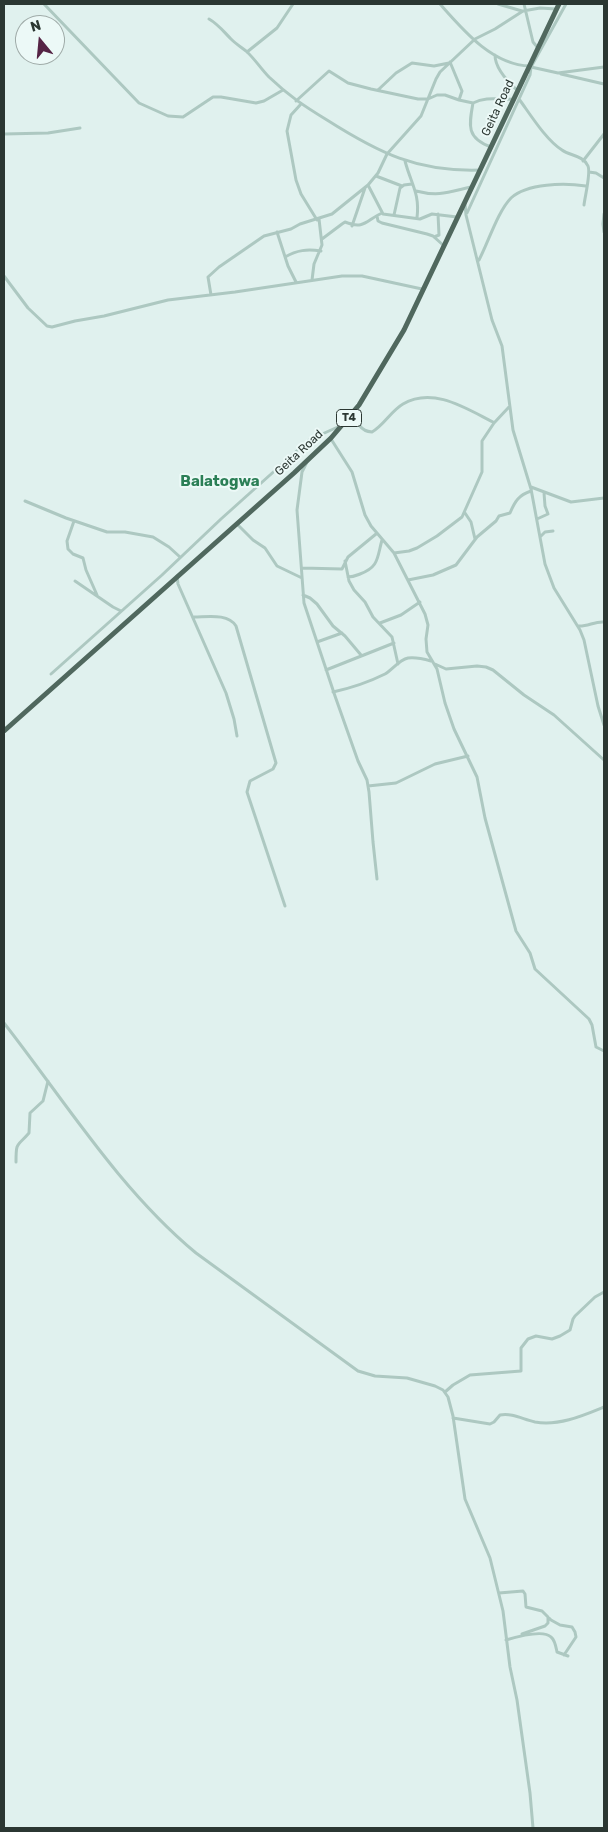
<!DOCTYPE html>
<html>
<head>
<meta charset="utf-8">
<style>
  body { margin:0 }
  #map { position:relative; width:608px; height:1832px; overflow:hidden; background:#e0f1ee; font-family:Rubik,sans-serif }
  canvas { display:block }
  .frame { position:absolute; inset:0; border:5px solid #2b3732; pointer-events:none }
  .north { position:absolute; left:15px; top:15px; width:50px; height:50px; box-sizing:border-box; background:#ecf9f7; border:1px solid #9faba8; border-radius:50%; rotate:343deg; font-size:14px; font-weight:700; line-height:20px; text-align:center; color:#2b3732 }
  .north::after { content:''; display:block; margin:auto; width:18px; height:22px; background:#552445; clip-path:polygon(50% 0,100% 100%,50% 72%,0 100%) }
</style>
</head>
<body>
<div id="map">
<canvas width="608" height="1832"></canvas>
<div class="frame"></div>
<div class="north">N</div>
</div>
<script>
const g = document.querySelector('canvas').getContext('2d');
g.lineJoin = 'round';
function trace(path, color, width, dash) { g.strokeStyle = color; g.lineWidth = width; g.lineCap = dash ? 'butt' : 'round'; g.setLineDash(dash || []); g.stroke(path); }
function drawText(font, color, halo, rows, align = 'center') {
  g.font = font + ' Rubik,sans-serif'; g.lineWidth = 4; g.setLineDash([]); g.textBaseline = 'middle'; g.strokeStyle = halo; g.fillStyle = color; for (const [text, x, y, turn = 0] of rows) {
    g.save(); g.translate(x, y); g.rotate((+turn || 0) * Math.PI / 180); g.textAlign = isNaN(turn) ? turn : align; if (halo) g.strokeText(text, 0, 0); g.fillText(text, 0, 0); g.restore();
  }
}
const minor = new Path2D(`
  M44 4 139 103 168 116 183 117 213 97H221L256 103 264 101 283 90
  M440 4C463 30 492 65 530 66
  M498 4 522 11
  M524 4 533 42 538 48
  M209 19C218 24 224 32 231 39 236 44 241 47 246 51 255 59 261 69 269 77 289 96 304 106 327 120 379 153 417 172 480 170
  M247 52 277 28 293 4
  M495 55C495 69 508 82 518 91
  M450 62 462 91 459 100
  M531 67 558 73 604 67
  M561 74 604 84
  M378 90 396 73 412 63 434 66 449 63
  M519 99C530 114 546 140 562 150 570 156 583 155 588 166 591 173 585 196 584 205
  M296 101 329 71 348 83 371 89 418 99H428L437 95H445L459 100 473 103
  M301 104 291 115 287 131 296 180 301 194 317 220
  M4 134 48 133 80 128
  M491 147C466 138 469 125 473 103 487 96 499 100 514 99
  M405 161C411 184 420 193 417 218
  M583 161 604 134
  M589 172 596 173 604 178
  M376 176 402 186
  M368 185 383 214 420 219 432 214 457 217
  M416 191C439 197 449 192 471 187
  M465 204 466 215 492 320 502 346 513 430 531 489 545 564 554 588 580 630 584 640 598 706 604 725
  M467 213 530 75 531 67 566 4
  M604 214 603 224 604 232
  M394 215 400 188 404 185 412 184
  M377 216 378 221 382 223 427 234 433 236 443 245
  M352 226 365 188
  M277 232 288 266 296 282
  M434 237 439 235 438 214
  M322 239 342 224 345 222C365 230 366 220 382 213
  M285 257C297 250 307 249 321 251
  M479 260C488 243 498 211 511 198 527 183 565 183 586 186
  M4 276 28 308 47 326 52 327 75 321 104 316 168 300 235 292 342 276H362L422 289
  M312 280 314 264 322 245 319 219
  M211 295 208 277 219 267 264 236 291 229 300 224 332 214 368 185 378 173 387 154 421 116 436 79 440 72 475 39 495 29 523 11 540 8 556 9
  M354 412C357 423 360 431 372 432 384 425 391 411 403 404 433 386 467 409 493 422
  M331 439 352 472 365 515 371 526 394 553 425 614 428 625 426 639 427 652 437 669 445 703 454 729 477 777 485 818 516 931 530 953 535 969 589 1019 592 1025 596 1047 604 1051
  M307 462 302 472 297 510 304 603 335 696 358 761 367 780 369 792 373 842 377 879
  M531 487 571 502 604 498
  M25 501 66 518 107 532H125L153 537 169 547 180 557
  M465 513 471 522 475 539
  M537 519 548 514 545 506 544 493
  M74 521 67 541 68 549 73 554 83 558 86 570 97 595
  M237 524 253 540 265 548 277 566 302 578
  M541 536 545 532 553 531
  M394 553 409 551 417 548 437 536 462 517 482 472V441L494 423 509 407
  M345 561 349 581 354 590 365 602 373 617 392 637 398 664
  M302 568 342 569 348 557 376 534
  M177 576 178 584 226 693 234 719 237 736
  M348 577C353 577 355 576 360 574 379 567 377 558 382 540
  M408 580 433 575 456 565 477 537 496 521 499 516 510 513C515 501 519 495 531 491
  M75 581 113 607 121 611
  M303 595 310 598 317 604 333 626 345 636 361 655
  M194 617C207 617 228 613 236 626L276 763 273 769 250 781 247 792 285 906
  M380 623 401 615 420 602
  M578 626C587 627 595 621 604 622
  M317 642 342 633
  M435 664 446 669 477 666 486 667 493 670 524 695 554 715 604 760
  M326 670 394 643
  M51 674 162 575 221 519 309 440 340 426
  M333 692C351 688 369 682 385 674 393 669 399 660 408 658 415 657 424 659 431 661
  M368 786 396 783 435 764 468 756
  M4 1023C65 1101 119 1189 196 1253L358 1371 375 1376 407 1378 435 1386 443 1390 448 1397 453 1416 465 1499 490 1558 503 1611 510 1667 517 1700 530 1793 533 1828
  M16 1162C16 1141 17 1147 29 1133L30 1113 43 1101 48 1081
  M445 1392 453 1385 470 1375 521 1371V1348L528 1339 536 1336 552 1339 560 1336 570 1330 573 1319 575 1316 595 1297 604 1292
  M453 1418 490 1424 494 1422 500 1415C513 1413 522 1419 535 1422 559 1426 582 1416 604 1407
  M499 1593 523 1591 525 1594 526 1607 542 1611 551 1620 560 1625 572 1627 575 1632 576 1637 564 1655
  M522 1634 545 1626 548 1623V1617
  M506 1640C516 1637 543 1629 551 1637 555 1640 556 1647 557 1652L568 1656`);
const trunk = new Path2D(`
  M4 731 294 473 331 438 359 405 404 330 559 4`);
const shields = [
  [349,418,25]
];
const shieldNames = [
  ["T4",349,418]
];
const streetNames = [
  ["Geita Road",498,108,-65],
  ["Geita Road",299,453,-43]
];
const quarterNames = [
  ["Balatogwa",220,482]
];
trace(minor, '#adc8c1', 3);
trace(trunk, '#50685e', 5);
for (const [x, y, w] of shields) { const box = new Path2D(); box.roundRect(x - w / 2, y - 8.5, w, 17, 4); g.fillStyle = '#ecf9f7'; g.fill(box); trace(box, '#2b3732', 1); }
drawText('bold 11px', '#2b3732', null, shieldNames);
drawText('12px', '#2b3732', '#ecf9f7', streetNames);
drawText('bold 15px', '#2b7f56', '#ecf9f7', quarterNames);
</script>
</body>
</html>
